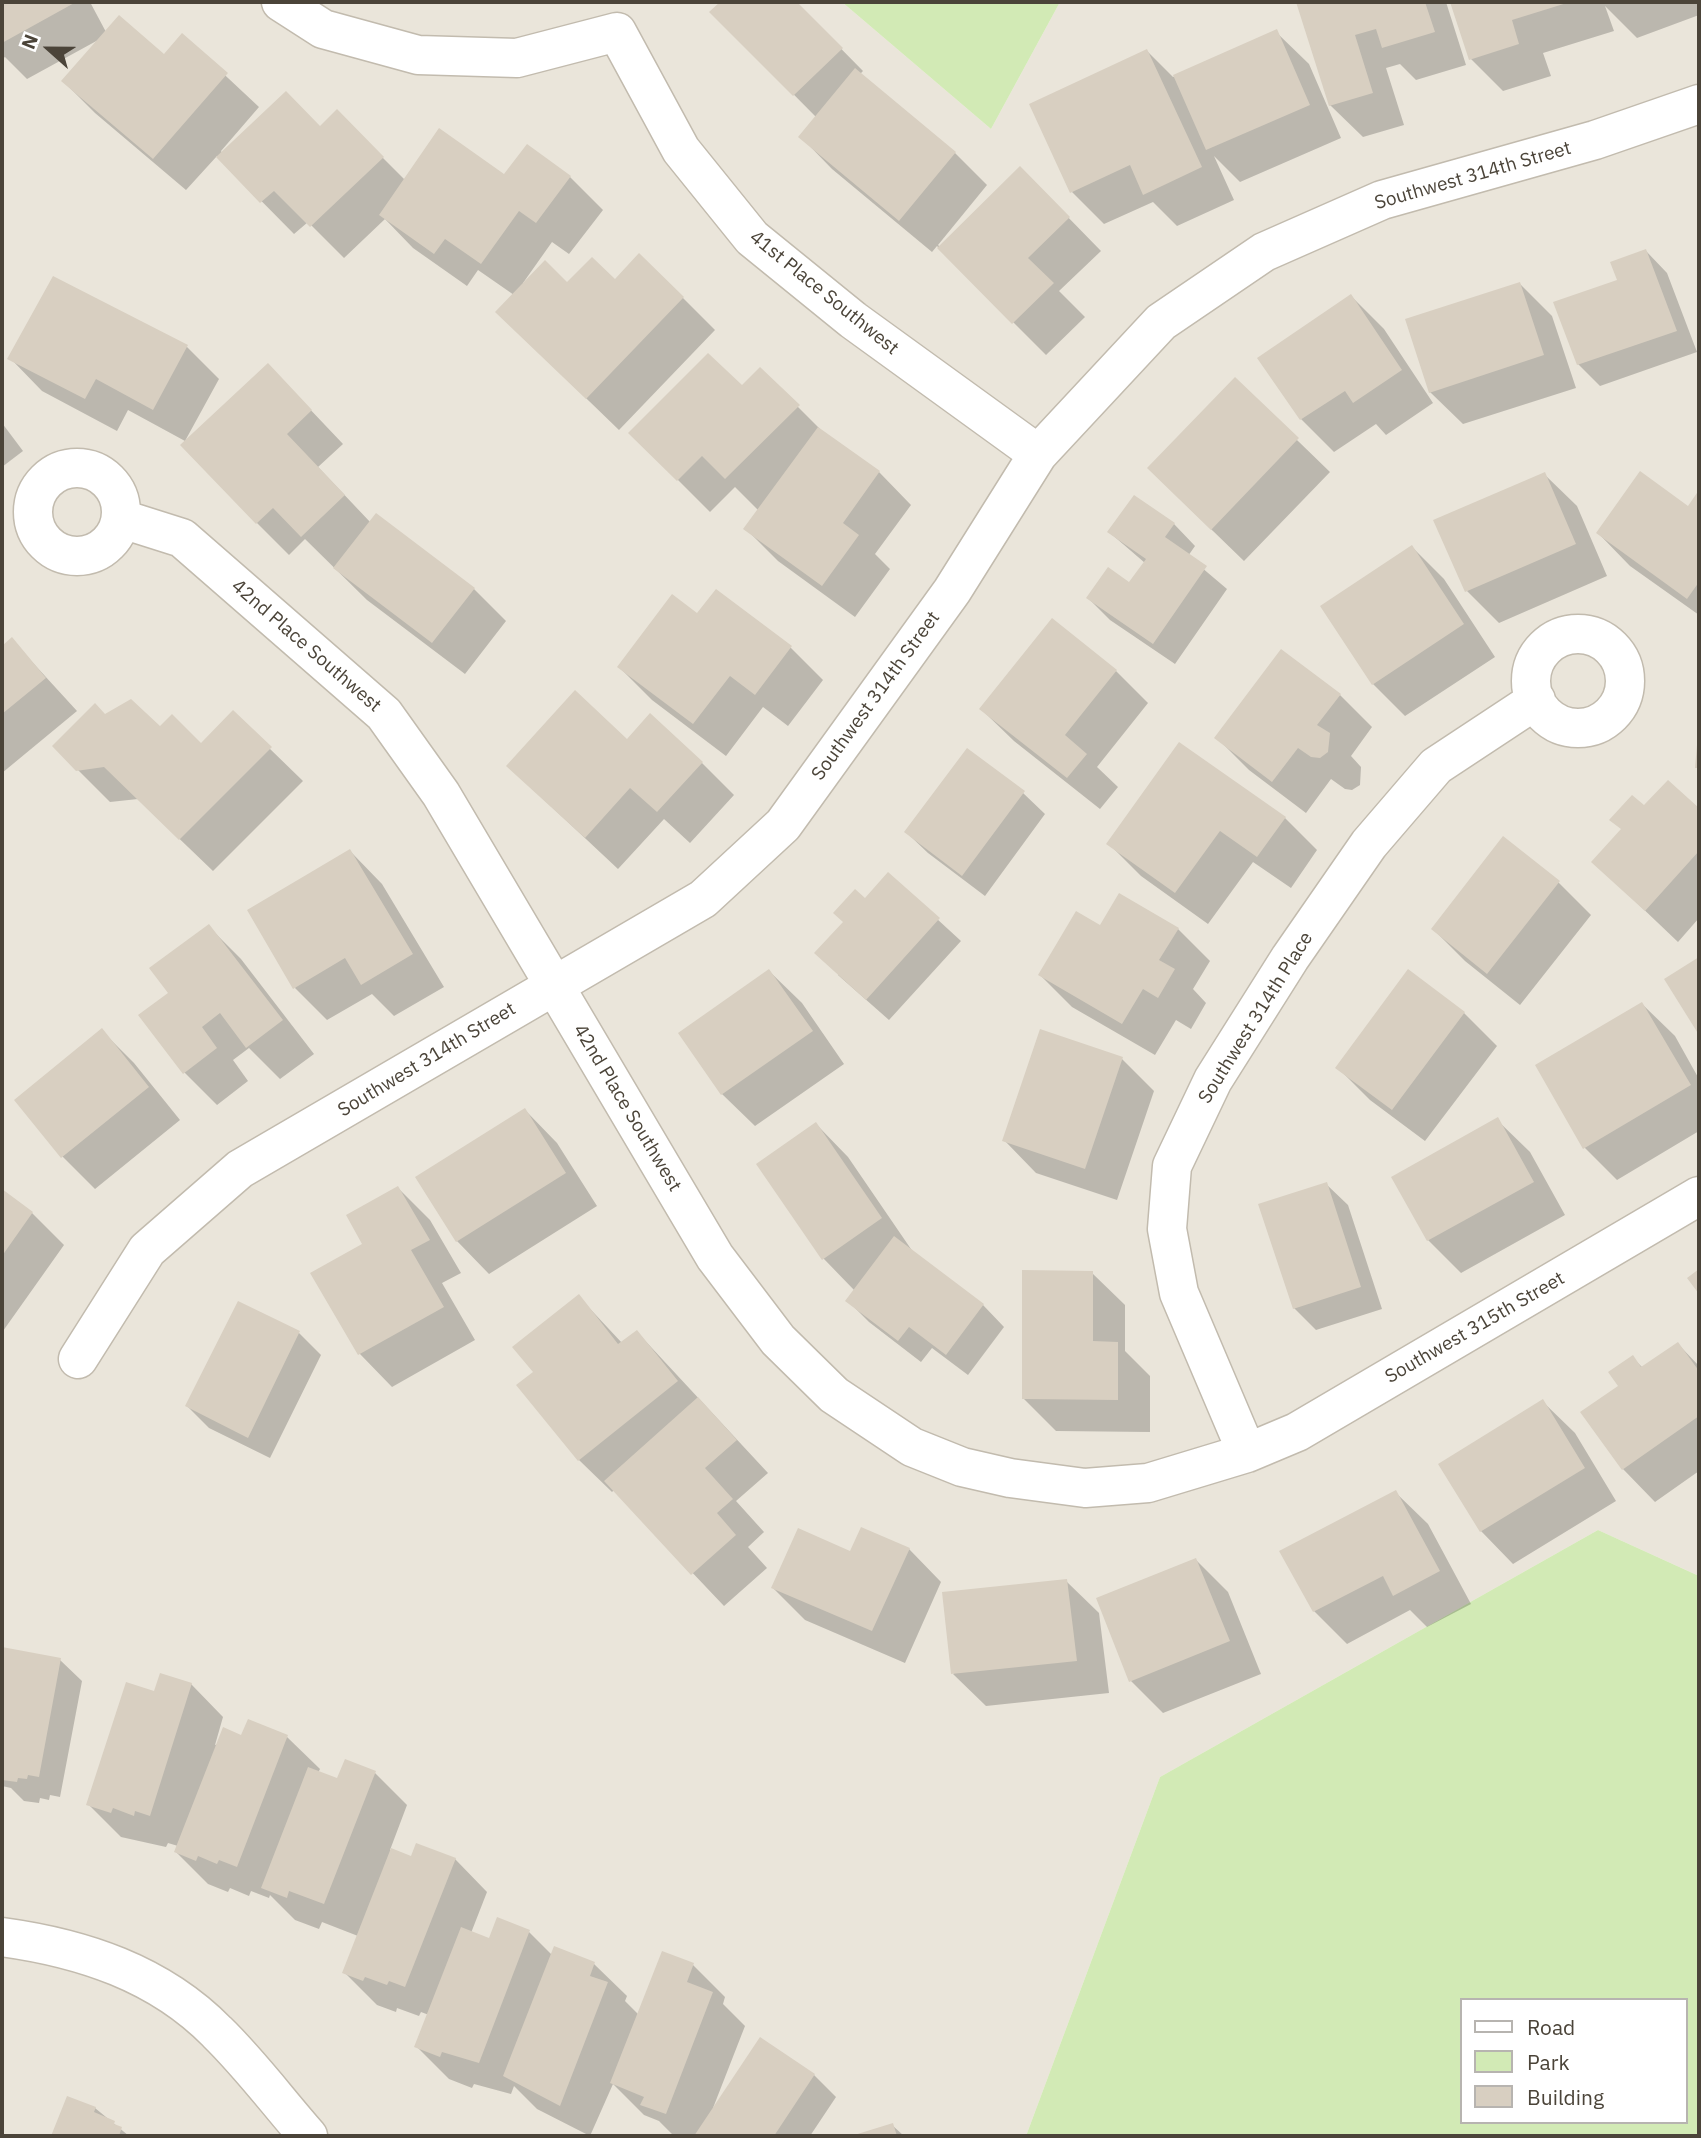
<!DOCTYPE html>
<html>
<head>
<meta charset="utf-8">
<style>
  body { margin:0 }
  #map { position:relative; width:1701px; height:2138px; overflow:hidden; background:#f6f3ec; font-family:"IBM Plex Sans",sans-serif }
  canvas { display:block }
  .frame { position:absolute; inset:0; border:4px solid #4b4439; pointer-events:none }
  .legend { position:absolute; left:1460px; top:1998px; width:228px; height:126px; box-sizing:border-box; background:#fff; border:2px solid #b7b4b0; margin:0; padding:9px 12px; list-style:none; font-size:21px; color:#4b4439 }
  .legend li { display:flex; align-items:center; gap:14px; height:35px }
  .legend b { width:35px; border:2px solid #b7b4b0 }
  .north { position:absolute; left:14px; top:14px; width:70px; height:70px; -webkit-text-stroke:5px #fff; paint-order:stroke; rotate:291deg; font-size:19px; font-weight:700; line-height:28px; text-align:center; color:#4b4439 }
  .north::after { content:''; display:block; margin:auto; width:24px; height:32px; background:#4b4439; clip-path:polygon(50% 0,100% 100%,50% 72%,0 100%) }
</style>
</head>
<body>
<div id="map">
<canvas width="1701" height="2138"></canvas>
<div class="frame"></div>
<ul class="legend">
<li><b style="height:9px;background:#fff"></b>Road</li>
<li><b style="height:19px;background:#d2eab5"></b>Park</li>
<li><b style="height:19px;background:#d8cfc1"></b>Building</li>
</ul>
<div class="north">N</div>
</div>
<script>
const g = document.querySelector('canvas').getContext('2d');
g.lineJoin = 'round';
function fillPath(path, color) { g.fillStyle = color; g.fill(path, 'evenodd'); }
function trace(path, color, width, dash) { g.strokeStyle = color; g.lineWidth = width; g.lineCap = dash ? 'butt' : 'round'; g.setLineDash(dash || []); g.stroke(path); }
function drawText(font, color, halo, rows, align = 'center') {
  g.font = font + ' "IBM Plex Sans",sans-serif'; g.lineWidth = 6; g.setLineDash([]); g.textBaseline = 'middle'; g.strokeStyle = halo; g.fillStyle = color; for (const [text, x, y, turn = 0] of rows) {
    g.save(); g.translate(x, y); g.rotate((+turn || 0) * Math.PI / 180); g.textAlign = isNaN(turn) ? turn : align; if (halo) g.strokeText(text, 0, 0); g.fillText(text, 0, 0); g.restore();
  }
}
const residential = new Path2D(`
  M2 2H842L991 129 1060 2H1699V1576L1598 1530 1160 1777 1026 2136H2Z`);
const green = new Path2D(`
  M842 2H1060L991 129Z
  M1598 1530 1699 1576V2136H1026L1160 1777ZM1461 2000H1685V2122H1461Z`);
const shadow = new Path2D(`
  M2 2H90L106 32 164 56 182 35 259 107 221 151 222 153 321 128 337 112 405 180 505 176 527 146 570 177 603 210 569 254 552 242 523 283 567 284 615 281 683 298 715 330 619 430 530 344 514 295 478 270 467 286 413 248 385 219 344 258 308 222 294 234 217 156 186 190 95 113 63 81 100 39 27 79 5 57 2 59Z
  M722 2H795L863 71 860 74 955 153 987 185 938 245 940 247 1020 168 1101 251 1059 291 1085 317 1046 355 937 246 932 252 832 169 800 136 816 117 712 12Z
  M1298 2H1446L1466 65 1416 80 1400 64 1386 68 1404 125 1363 137 1330 105Z
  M1452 2H1699V15L1637 38 1605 6 1614 31 1543 53 1551 76 1503 91 1471 59Z
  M1276 32 1309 64 1341 138 1240 182 1214 156 1234 200 1177 226 1153 202 1104 224 1072 192 1147 51 1173 77Z
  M1646 251 1667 273 1697 352 1600 386 1578 364 1619 281Z
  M1520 284 1552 316 1576 388 1463 424 1430 392Z
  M1351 296 1384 329 1433 403 1386 435 1376 424 1334 452 1301 419 1259 358Z
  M187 347 219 379 185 441 128 410 117 431 42 391 10 358Z
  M268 365 343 444 318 467 371 523 474 589 506 621 465 674 367 600 305 539 289 555 257 523Z
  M760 369 826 435 879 472 911 505 875 554 890 569 855 617 778 561 746 529 759 511 735 487 710 512 663 465Z
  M1235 380 1330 472 1244 561 1182 501Z
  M2 423 23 451 2 467Z
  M1544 474 1577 506 1607 576 1499 623 1467 591Z
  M1699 493V615L1630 566 1598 533 1689 508Z
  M1174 524 1195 546 1188 556 1227 589 1175 664 1110 620 1088 598 1129 584 1145 563 1109 532Z
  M1412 547 1444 579 1495 657 1405 716 1373 684Z
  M716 592 791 648 823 680 788 726 763 707 726 756 652 700 619 667 698 616Z
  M12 640 77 711 2 773V648Z
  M1116 671 1148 703 1097 767 1118 787 1100 809 1014 741 981 709Z
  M1340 695 1372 727 1351 756 1361 767 1360 785 1352 790 1345 789 1331 779 1306 813 1249 770 1217 738Z
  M233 713 303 781 213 871 138 799 110 802 54 746 105 716 160 729 201 745Z
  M702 763 734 795 690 843 664 819 618 869 508 766Z
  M1668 782 1699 811V918L1678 942 1594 862Z
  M1023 793 1045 814 985 896 928 853 906 832Z
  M1285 818 1317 850 1291 888 1253 862 1208 924 1141 876 1109 844Z
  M1504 839 1559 883 1591 915 1520 1005 1465 961 1433 929Z
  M350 851 382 884 444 987 394 1016 372 994 327 1020 295 988Z
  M888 874 961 941 889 1020 838 975 865 900Z
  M209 927 241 959 314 1054 280 1079 249 1048 233 1060 248 1081 217 1105 184 1072 171 994Z
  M1101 928 1178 929 1210 961 1193 989 1206 1003 1191 1029 1176 1020 1155 1055 1072 1007 1040 975Z
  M769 971 802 1003 844 1064 755 1126 722 1094Z
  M1409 972 1464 1013 1497 1046 1425 1141 1370 1100 1337 1067Z
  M1642 1004 1675 1036 1699 1079V1131L1617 1180 1584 1147Z
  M102 1031 134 1063 180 1120 95 1189 63 1157 16 1100Z
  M1122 1059 1154 1091 1117 1200 1036 1173 1004 1140Z
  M525 1110 557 1143 597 1206 489 1274 457 1241 418 1177Z
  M1497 1120 1530 1152 1565 1215 1461 1273 1428 1240 1393 1177Z
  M816 1124 848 1157 913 1252 983 1305 1004 1327 968 1375 932 1348 921 1362 869 1322 848 1301 855 1291 824 1259 758 1164Z
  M1326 1184 1348 1205 1382 1309 1316 1330 1294 1308Z
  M398 1188 430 1220 461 1273 442 1283 475 1340 392 1387 360 1354 312 1273 364 1244Z
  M2 1191 32 1213 64 1245 3 1331Z
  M1092 1273 1125 1305V1351L1150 1376V1432L1056 1431 1023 1398Z
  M579 1297 622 1343 637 1332 768 1473 736 1501 764 1532 748 1547 767 1568 724 1606 614 1490 612 1492 579 1460 519 1385 535 1373Z
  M239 1303 299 1333 321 1355 270 1458 209 1428 187 1406Z
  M1678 1344 1699 1366V1471L1655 1502 1623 1469 1620 1386 1633 1358 1643 1368Z
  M1542 1401 1575 1433 1616 1501 1513 1564 1481 1531Z
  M1395 1492 1428 1524 1471 1604 1427 1627 1410 1610 1347 1644 1314 1611 1282 1551Z
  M909 1549 941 1582 905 1663 805 1620 773 1588 850 1554Z
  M1196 1560 1228 1592 1261 1674 1163 1713 1131 1681Z
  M1066 1581 1099 1613 1109 1693 986 1706 953 1674Z
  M2 1649 60 1660 82 1681 60 1797 50 1795 49 1800 40 1798 39 1803 24 1801 11 1788 2 1786Z
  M191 1684 223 1717 215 1745 242 1737H287L320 1769 318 1773 338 1780 375 1773 407 1805 390 1850 412 1858 455 1859 487 1892 471 1933 490 1940 529 1932 552 1955 594 1964 627 1996 625 2001 639 2015 693 1965 725 1997 723 2004 745 2026 713 2108 814 2075 836 2097 810 2136H674L659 2121 644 2115 613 2084 590 2136 537 2109 514 2086 511 2094 474 2084 472 2088 449 2079 416 2046 429 2015 421 2012 419 2016 397 2008 396 2012 377 2005 344 1972 358 1936 322 1922 319 1929 295 1920 270 1895 269 1898 251 1891 249 1896 230 1888 228 1892 208 1884 176 1852 178 1846 168 1843 166 1847 121 1837 88 1804 155 1694Z
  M68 2098 95 2108 129 2136H53Z
  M892 2125 904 2136H855Z`);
const building = new Path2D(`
  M2 2H76L2 43Z
  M720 2H797L843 48 793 96 709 12Z
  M1296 2H1425L1435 32 1382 48 1376 29 1355 35 1373 93 1329 106Z
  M1450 2H1570L1512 20 1519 44 1469 60Z
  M119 15 164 54 182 33 228 73 153 159 61 81Z
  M1277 29 1310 105 1206 150 1173 75Z
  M1147 49 1202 167 1143 195 1130 165 1070 193 1029 104Z
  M855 68 956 152 899 221 798 137Z
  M286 91 320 126 337 109 384 157 310 227 274 191 260 203 216 157Z
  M439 128 504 174 527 144 571 176 536 223 519 211 481 264 445 239 434 254 379 215Z
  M1020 166 1070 217 1028 258 1054 283 1012 324 937 248Z
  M1646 249 1677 331 1577 365 1553 302 1617 280 1610 262Z
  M639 253 684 297 586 399 495 312 545 260 567 282 592 257 615 279Z
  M53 276 188 345 153 410 96 379 85 399 7 359Z
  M1520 282 1544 355 1429 393 1405 319Z
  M1351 294 1402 370 1353 403 1345 391 1300 420 1257 358Z
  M708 353 742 385 760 367 800 405 725 479 702 456 677 481 628 433Z
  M268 363 312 410 287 434 345 495 301 537 273 508 256 524 180 445Z
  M1235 377 1299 438 1211 530 1147 468Z
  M818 427 880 471 843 523 859 535 822 586 743 529Z
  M1640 471 1688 506 1699 490V582L1687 599 1596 533Z
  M1545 472 1576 544 1465 592 1433 520Z
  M1134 495 1175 523 1165 537 1207 566 1153 644 1086 598 1108 567 1129 582 1146 559 1107 532Z
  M376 513 475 588 432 643 333 568Z
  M1412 545 1464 624 1372 685 1320 606Z
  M716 589 792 646 755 695 730 676 693 724 617 667 672 594 697 613Z
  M1052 618 1117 670 1065 735 1087 754 1067 778 979 709Z
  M12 637 46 678 2 714V646Z
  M1281 649 1341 694 1317 725 1330 733 1328 752 1320 758 1311 757 1298 748 1272 782 1214 738Z
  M575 690 627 739 650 713 703 762 657 812 630 788 585 838 506 766Z
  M131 699 160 726 172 714 201 743 233 710 272 747 179 840 104 767 76 771 52 746 95 703 105 714Z
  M1179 742 1286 817 1257 857 1220 831 1175 893 1106 844Z
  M1697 745 1699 746V768H1695Z
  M967 748 1025 791 962 876 904 832Z
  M1668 780 1699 808V851L1645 911 1591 862 1621 829 1609 820 1632 795 1644 805Z
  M1503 836 1560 881 1487 974 1431 929Z
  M350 849 413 954 361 985 345 958 293 989 247 910Z
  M888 872 940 918 866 1000 814 953 843 922 833 913 855 889 865 898Z
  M1119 893 1179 928 1159 960 1175 969 1158 998 1143 989 1122 1024 1038 975 1076 911 1100 925Z
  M209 924 283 1020 246 1048 220 1013 202 1027 217 1048 183 1074 138 1015 168 993 149 968Z
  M1699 957V1035L1664 979Z
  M769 969 813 1031 721 1095 678 1033Z
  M1408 969 1465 1012 1392 1110 1335 1068Z
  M1642 1002 1691 1085 1583 1149 1535 1065Z
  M102 1028 149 1087 61 1158 14 1100Z
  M1040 1029 1123 1057 1085 1169 1002 1141Z
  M525 1108 566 1173 456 1242 415 1177Z
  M1498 1117 1534 1182 1427 1241 1391 1177Z
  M816 1122 882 1218 822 1260 756 1164Z
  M1327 1182 1361 1287 1293 1309 1258 1204Z
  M398 1186 430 1240 411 1250 444 1307 358 1355 310 1273 362 1244 346 1215Z
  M2 1189 33 1212 2 1256Z
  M894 1236 984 1304 946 1355 909 1327 898 1341 845 1301Z
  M1699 1269V1294L1687 1278Z
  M1022 1270 1093 1271V1341L1118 1342V1400L1022 1399Z
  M579 1294 618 1344 637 1330 678 1381 578 1461 516 1385 533 1372 512 1347Z
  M238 1301 300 1331 248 1438 185 1406Z
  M1678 1342 1699 1371V1416L1622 1470 1580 1412 1618 1386 1608 1372 1633 1355 1641 1367Z
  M698 1397 737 1440 705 1468 733 1499 717 1513 736 1535 691 1575 604 1481Z
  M1543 1399 1585 1468 1480 1532 1438 1464Z
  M1396 1490 1440 1571 1393 1596 1383 1576 1313 1612 1279 1551Z
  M861 1527 910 1548 872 1631 771 1588 798 1528 850 1551Z
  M1196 1558 1230 1641 1129 1682 1096 1598Z
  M1067 1579 1077 1661 951 1674 942 1592Z
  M2 1647 61 1658 39 1777 28 1775 27 1779 18 1778 17 1782 2 1780Z
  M160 1673 192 1683 150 1816 135 1811 134 1816 113 1808 111 1813 86 1805 126 1682 154 1691Z
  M248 1719 288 1735 237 1867 219 1860 217 1864 198 1856 196 1861 174 1852 223 1727 241 1735Z
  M345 1759 376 1771 324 1904 289 1891 287 1898 261 1888 308 1767 337 1778Z
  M416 1843 456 1858 405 1987 389 1981 387 1985 365 1977 363 1981 342 1973 391 1848 411 1856Z
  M497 1917 530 1930 479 2063 442 2052 440 2057 414 2047 461 1927 489 1938Z
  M554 1946 595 1962 590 1976 608 1982 560 2106 503 2076Z
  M662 1951 694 1963 687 1982 713 1992 666 2114 640 2105 644 2097 610 2083Z
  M760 2037 815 2074 774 2136H694Z
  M67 2096 96 2107 94 2112 115 2121 114 2124 122 2127 119 2136H51Z
  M893 2123 897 2136H851Z`);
const minor = new Path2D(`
  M281 2 323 29 418 55 517 58 617 32 681 150 752 238 853 320 1038 454
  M33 512a44 44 0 1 1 88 0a44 44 0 1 1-88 0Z
  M122 519 182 538 384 714 441 794 715 1257 778 1340 834 1395 912 1447 962 1467 1010 1478 1085 1488 1148 1483 1247 1453 1297 1432 1699 1196
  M1531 681a47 47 0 1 1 94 0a47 47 0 1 1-94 0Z
  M78 1359 147 1250 240 1169 703 899 783 825 952 591 1038 454 1161 322 1264 252 1382 200 1595 140 1699 104
  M1247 1453 1179 1293 1167 1229 1172 1166 1213 1080 1290 958 1369 844 1436 766 1536 700
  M2 1937C82 1948 159 1973 217 2032 250 2064 278 2102 308 2136`);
const streetNames = [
  ["Southwest 314th Street",1473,176,-16],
  ["41st Place Southwest",824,293,39],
  ["42nd Place Southwest",306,646,41],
  ["Southwest 314th Street",876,696,-54],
  ["Southwest 314th Place",1256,1018,-58],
  ["Southwest 314th Street",427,1060,-31],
  ["42nd Place Southwest",627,1108,59],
  ["Southwest 315th Street",1475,1328,-30]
];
fillPath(residential, '#eae5da');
fillPath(green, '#d2eab5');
fillPath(shadow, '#0003');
fillPath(building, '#d8cfc1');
trace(minor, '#c2bbae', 41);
trace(minor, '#fff', 38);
drawText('19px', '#4b4439', '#fff', streetNames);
</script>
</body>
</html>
